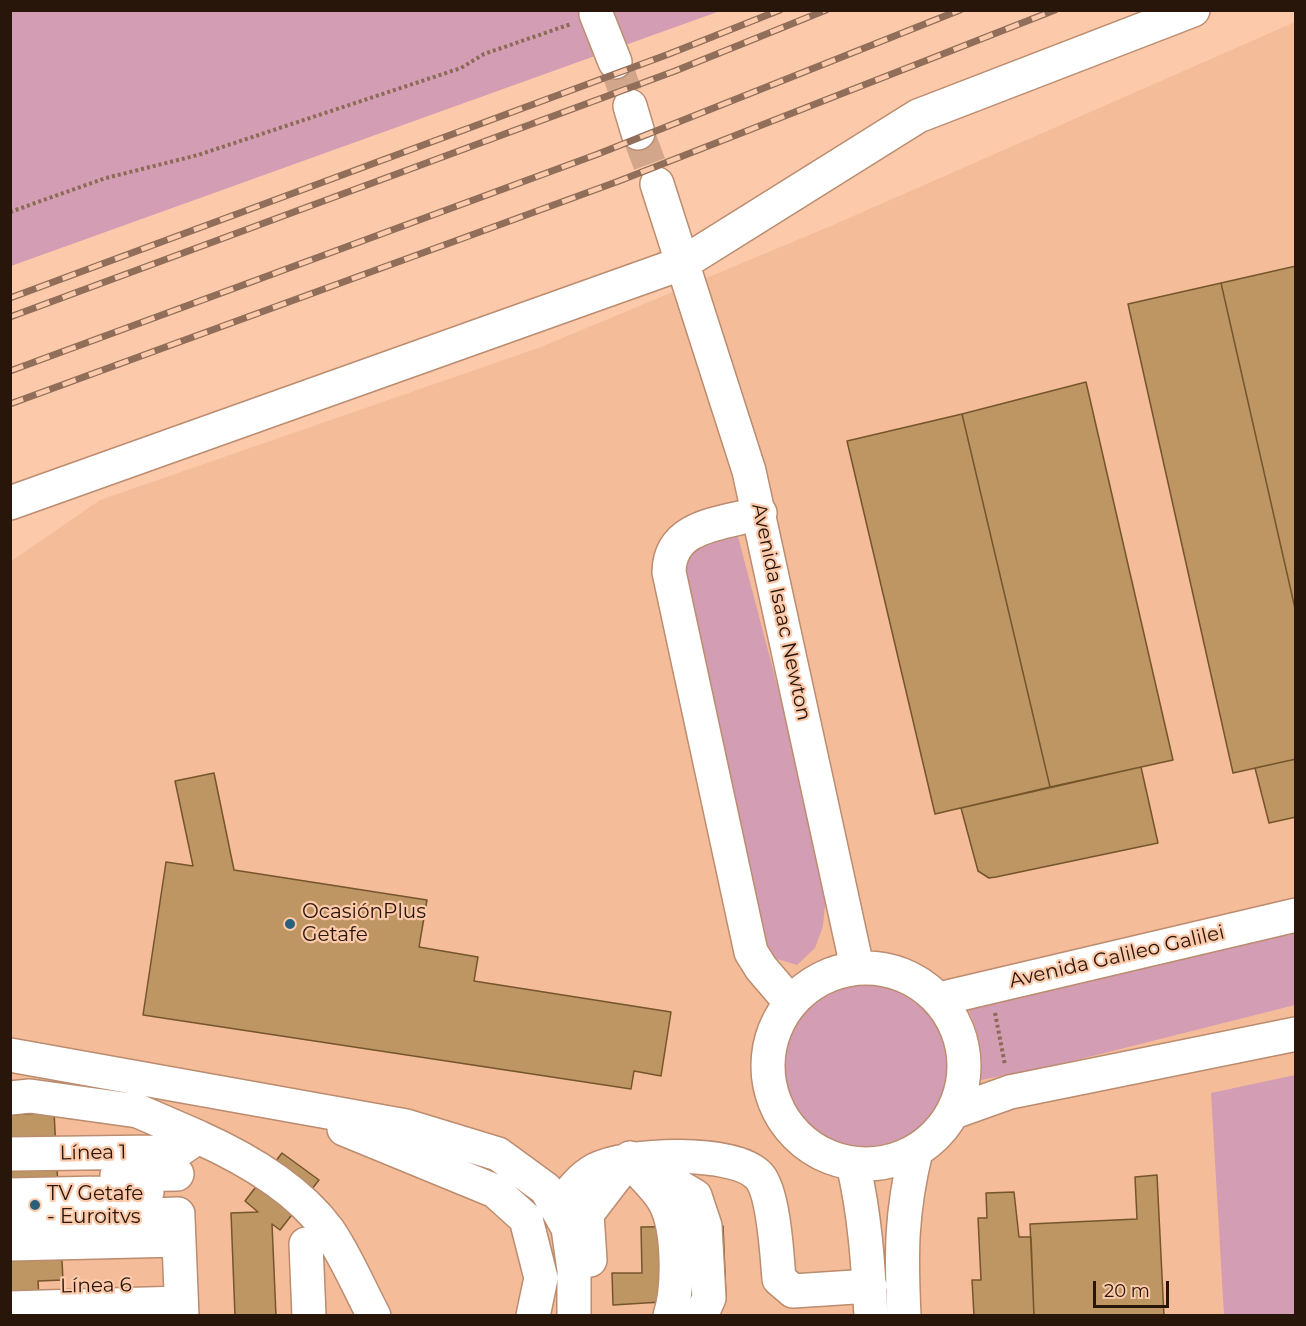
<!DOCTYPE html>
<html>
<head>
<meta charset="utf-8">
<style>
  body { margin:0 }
  #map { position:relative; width:1306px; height:1326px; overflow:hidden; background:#fccaab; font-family:Montserrat,sans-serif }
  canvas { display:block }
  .frame { position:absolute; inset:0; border:12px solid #28160a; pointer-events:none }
  .scale { position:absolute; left:1093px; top:1281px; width:76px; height:27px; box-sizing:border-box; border:3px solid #28160a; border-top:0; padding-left:8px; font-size:18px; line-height:21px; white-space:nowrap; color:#28160a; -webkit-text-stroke:4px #fccaab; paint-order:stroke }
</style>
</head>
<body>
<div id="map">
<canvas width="1306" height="1326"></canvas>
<div class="frame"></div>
<div class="scale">20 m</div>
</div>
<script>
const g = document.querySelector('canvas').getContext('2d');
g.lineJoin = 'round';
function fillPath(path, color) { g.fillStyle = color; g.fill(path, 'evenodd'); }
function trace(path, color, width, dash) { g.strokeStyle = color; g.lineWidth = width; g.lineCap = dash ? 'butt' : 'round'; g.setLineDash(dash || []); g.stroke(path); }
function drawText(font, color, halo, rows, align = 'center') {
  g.font = font + ' Montserrat,sans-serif'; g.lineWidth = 4.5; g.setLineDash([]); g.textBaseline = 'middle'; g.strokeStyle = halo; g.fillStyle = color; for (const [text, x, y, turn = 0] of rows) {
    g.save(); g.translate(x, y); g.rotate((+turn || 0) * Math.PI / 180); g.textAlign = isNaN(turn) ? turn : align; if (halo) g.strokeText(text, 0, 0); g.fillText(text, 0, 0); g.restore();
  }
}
const built = new Path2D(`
  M1295 22V1315H11L10 562 100 500 541 347 833 225Z`);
const green = new Path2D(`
  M11 11H720L11 266Z
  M737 533 817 836 826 895 823 926 815 948 797 965 777 959 764 943 681 565 703 541Z
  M1295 933V1005L1061 1064 981 1080C984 1055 979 1032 968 1009Z
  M780 1065a85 85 0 1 1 170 0a85 85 0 1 1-170 0Z
  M1295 1075V1315H1224L1211 1093Z`);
const building = new Path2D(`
  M1296 266V613L1221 283Z
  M1221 283 1296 613V759L1233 773 1128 304Z
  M1086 382 1173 760 1050 787 962 414Z
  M962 414 1050 787 935 814 847 441Z
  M1296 759V817L1269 823 1255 768Z
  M1141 767 1158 843 996 877 989 878 978 871 961 808Z
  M214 773 234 870 427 900 419 947 478 957 474 981 671 1012 661 1076 634 1071 631 1089 143 1015 166 862 193 866 175 781Z
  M54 1112 63 1280 38 1281 40 1316H10V1115Z
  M282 1153 319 1180 280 1230 272 1224 276 1316H235L231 1213 258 1212 245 1201Z
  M1157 1175 1164 1316H1034L1030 1224 1137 1219 1135 1177Z
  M1014 1192 1019 1237H1031L1034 1316H974L972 1280H981L978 1218H987L986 1193Z
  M723 1226 726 1298 613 1305 612 1273H642L641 1227Z`);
const minorTunnel = new Path2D(`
  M615 62 630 106
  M638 133 657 184`);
const path = new Path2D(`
  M10 212 106 178 198 155 461 68 484 54 571 24
  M995 1013 1005 1065`);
const minor = new Path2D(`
  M596 14 615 62
  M630 106 638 133
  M657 184 749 471 857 967
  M10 503 683 263 918 116 1193 10
  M760 513C722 524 670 524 669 572L751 952 761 968 791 1003
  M768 1066a98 98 0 1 1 196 0a98 98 0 1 1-196 0Z
  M939 999 1296 915
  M10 1055 406 1126 498 1154 546 1189 568 1228 574 1270V1316
  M10 1098 30 1096 138 1111 198 1137
  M954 1112 1010 1092 1296 1034
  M344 1129 495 1191 526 1219 541 1278 533 1316
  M176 1152 198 1137C245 1158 297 1188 328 1230 346 1256 359 1288 374 1316
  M10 1154 156 1152
  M630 1158 695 1196 705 1226 709 1298 701 1316
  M853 1164C865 1214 868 1264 871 1316
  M640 1172C648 1181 658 1190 664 1201 679 1227 679 1287 670 1316
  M117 1175 177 1174
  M10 1195 147 1192
  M557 1209C568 1195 579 1179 595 1170 626 1153 735 1149 759 1176 774 1193 777 1256 779 1279L793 1291 870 1286
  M178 1218 182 1316
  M10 1220 178 1214
  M10 1244 179 1240
  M306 1244 309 1316
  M590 1260 587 1214 630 1158
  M10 1308 181 1303
  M904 1316C901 1253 901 1213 916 1151`);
const rail = new Path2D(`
  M10 298 669 54 780 10
  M10 317 675 71 826 10
  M10 371 598 154 960 10
  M10 404 619 181 1055 10`);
const markers = [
  [290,924,6,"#2a607b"],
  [35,1205,6,"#2a607b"]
];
const streetNames = [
  ["Avenida Isaac Newton",781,612,78],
  ["Avenida Galileo Galilei",1117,957,-13],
  ["Línea 1",93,1153,-1],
  ["Línea 6",96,1286,-1]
];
const poiNames = [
  ["OcasiónPlus",302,912],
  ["Getafe",302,935],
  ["TV Getafe",47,1194],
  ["- Euroitvs",47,1217]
];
fillPath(built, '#f5bc99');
fillPath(green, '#d39db3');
fillPath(building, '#bd9664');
trace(building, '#74552c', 1.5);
trace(minorTunnel, '#d2a68b', 33, [33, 16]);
trace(minor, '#bb8c6f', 36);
trace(path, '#8c6b56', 4, [3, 3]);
trace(minor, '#fff', 33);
trace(rail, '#906e59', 7);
trace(rail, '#fccaab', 4.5, [14]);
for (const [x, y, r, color] of markers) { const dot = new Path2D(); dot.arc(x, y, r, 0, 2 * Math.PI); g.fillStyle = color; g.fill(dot); trace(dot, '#fccaab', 2); }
drawText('20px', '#28160a', '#fccaab', streetNames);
drawText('20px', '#28160a', '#fccaab', poiNames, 'left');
</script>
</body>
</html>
